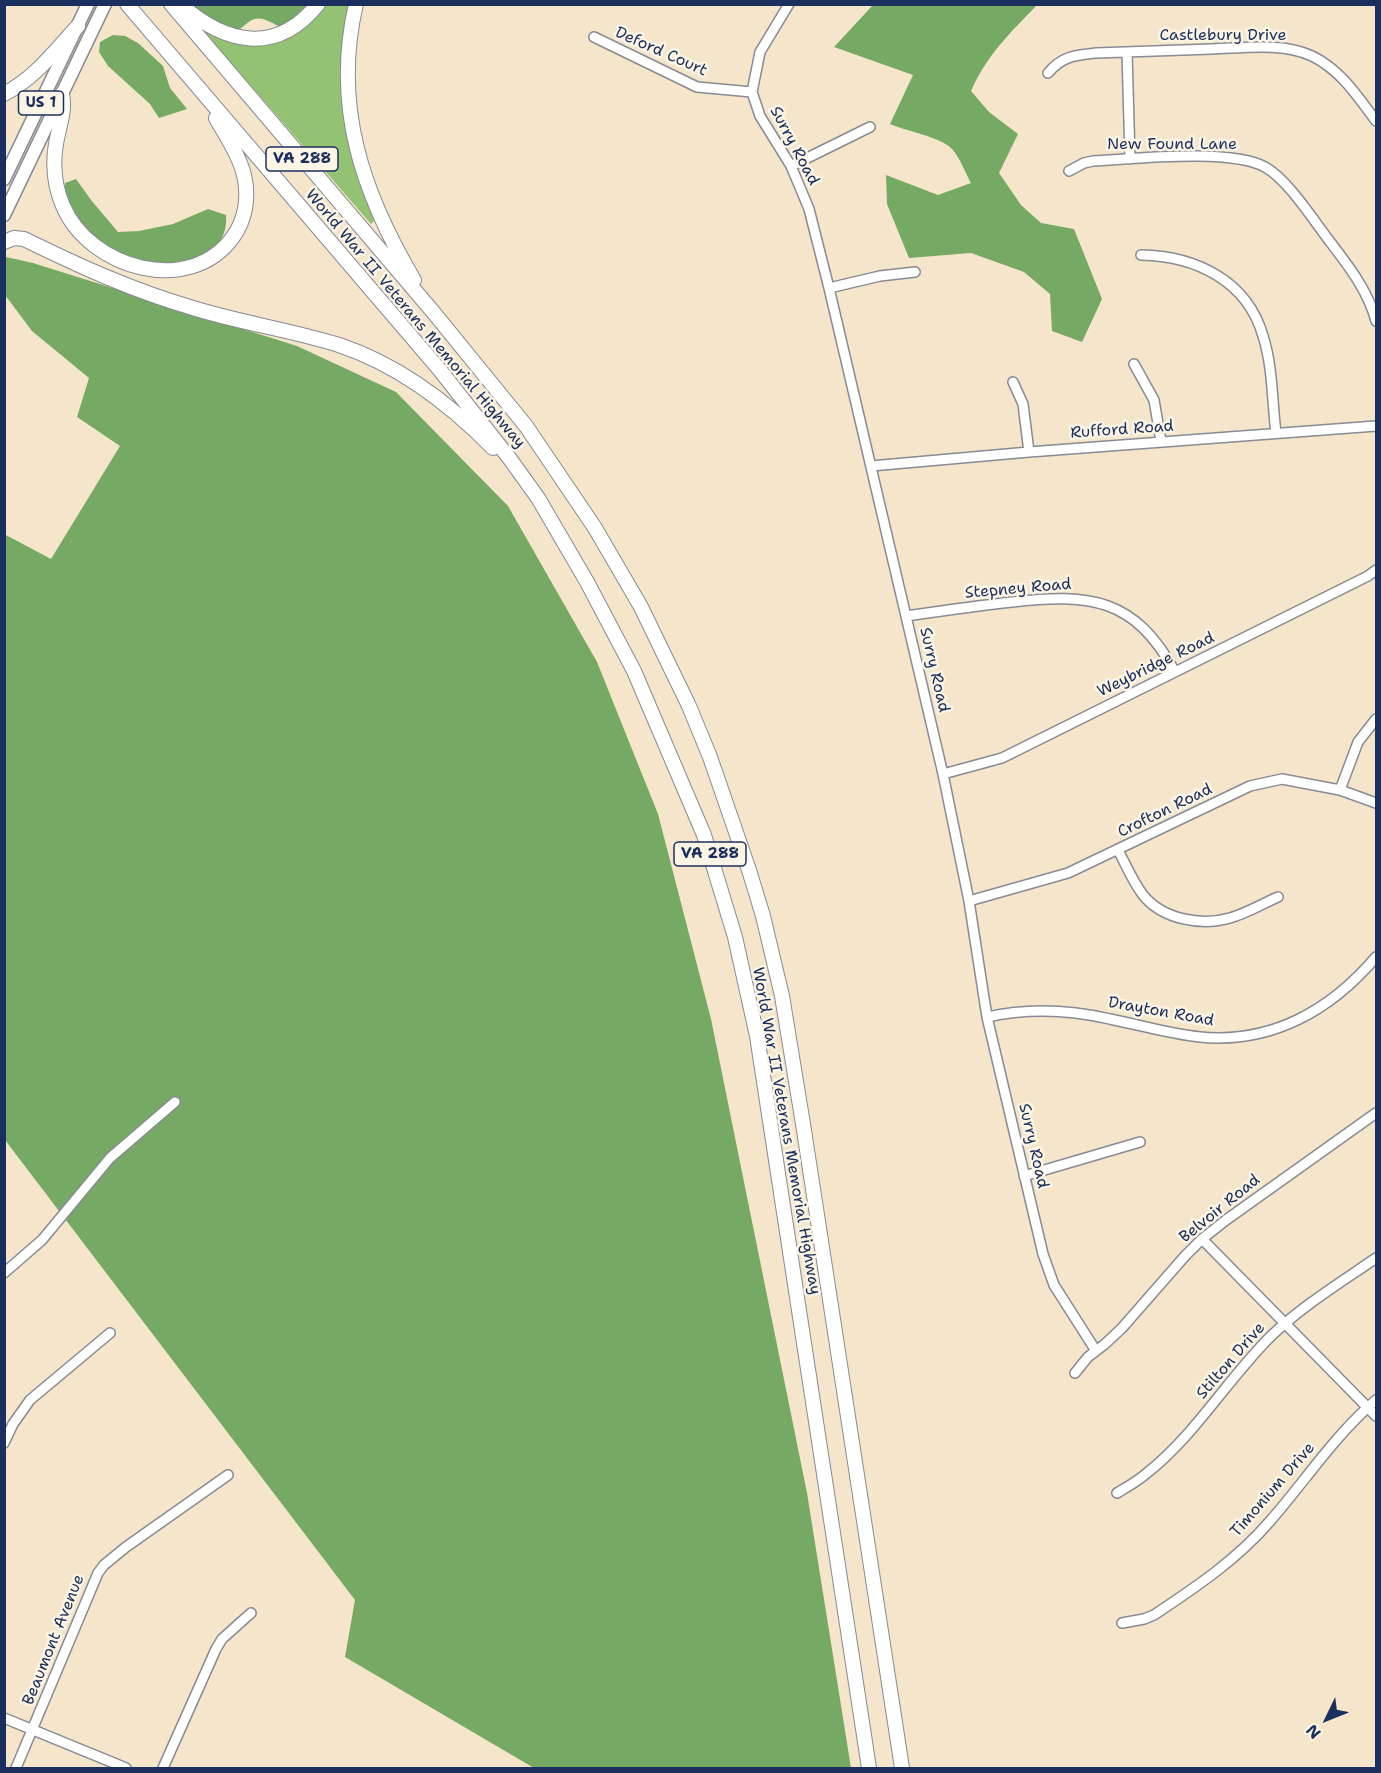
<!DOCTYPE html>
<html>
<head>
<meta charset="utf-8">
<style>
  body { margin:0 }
  #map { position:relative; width:1381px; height:1773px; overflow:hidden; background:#f5e5cb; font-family:"Shantell Sans",sans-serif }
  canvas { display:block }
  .frame { position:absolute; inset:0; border:6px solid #1b2f5e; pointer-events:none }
  .north { position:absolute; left:1297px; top:1689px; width:60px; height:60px; -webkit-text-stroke:4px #fcf5e5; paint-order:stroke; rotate:227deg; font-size:16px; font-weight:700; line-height:24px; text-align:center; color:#1b2f5e }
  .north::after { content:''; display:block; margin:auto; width:21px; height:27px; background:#1b2f5e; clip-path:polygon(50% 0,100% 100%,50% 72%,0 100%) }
</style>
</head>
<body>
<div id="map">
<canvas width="1381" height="1773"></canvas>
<div class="frame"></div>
<div class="north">N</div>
</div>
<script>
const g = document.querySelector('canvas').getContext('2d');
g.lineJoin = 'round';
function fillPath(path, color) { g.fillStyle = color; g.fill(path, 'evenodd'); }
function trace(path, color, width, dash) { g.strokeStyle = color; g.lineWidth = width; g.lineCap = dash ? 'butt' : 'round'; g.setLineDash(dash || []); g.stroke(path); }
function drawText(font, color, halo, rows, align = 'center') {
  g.font = font + ' "Shantell Sans",sans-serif'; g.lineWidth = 5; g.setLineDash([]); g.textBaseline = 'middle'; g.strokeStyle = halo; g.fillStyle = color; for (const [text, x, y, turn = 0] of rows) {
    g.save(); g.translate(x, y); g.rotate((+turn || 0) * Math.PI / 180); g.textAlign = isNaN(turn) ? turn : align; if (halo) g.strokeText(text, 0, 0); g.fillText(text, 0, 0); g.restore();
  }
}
const green = new Path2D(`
  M326 5H350L345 26 344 50 350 146 356 168 374 221 371 224 199 26 221 39 249 44 321 7 324 9Z`);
const forest = new Path2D(`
  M190 5H311L292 22 280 27C258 15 255 15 237 32L221 27Z
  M873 5H1037C1010 33 987 55 971 91L989 112 1018 134 999 173 1021 205 1041 223 1074 229 1102 299 1082 342 1052 331 1050 294 1024 272 971 253 909 258 887 204 886 175 938 195 971 183C965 172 960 158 952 149 941 137 906 131 890 124L913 75 834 47Z
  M113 35 125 36 138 43 163 66 170 88 187 109 159 118 150 104 108 66 99 52 100 42Z
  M76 179 91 200 118 232 139 231 173 224 208 209 226 215C229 253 192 262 162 263 156 263 149 265 143 264 111 258 62 218 65 183Z
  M6 257 33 263 297 346 396 392 508 506 597 662 658 814 711 1019 807 1493 851 1768H534L345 1657 355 1600 5 1140 4 534 51 559 120 446 77 417 89 378 32 331 5 295Z`);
const minor = new Path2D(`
  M789 4 760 52 752 92 760 116 791 166 809 209 829 288 943 774 969 901 987 1017 1043 1254 1054 1285 1096 1351
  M594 37 697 87 752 92
  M1127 52 1130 159
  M1048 73C1062 56 1076 55 1096 53 1135 52 1173 50 1212 49 1243 48 1283 42 1312 56 1341 70 1358 97 1376 121
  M791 166 870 127
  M1069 171 1084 163 1093 161C1134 159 1230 148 1265 167 1287 179 1312 218 1328 239 1347 264 1368 290 1376 321
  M1141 255C1195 256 1247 280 1263 336 1273 367 1272 402 1276 433
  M829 288 880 276 915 272
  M1134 364 1154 400 1161 441
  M1013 382 1023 404 1029 452
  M871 466 1029 452 1376 426
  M906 616C941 611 976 606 1012 602 1090 593 1135 598 1175 672
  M943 774 1002 758 1368 576 1376 570
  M1340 790 1358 742 1376 719
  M1118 850C1126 865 1133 882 1143 895 1163 920 1202 926 1230 918 1247 913 1262 904 1278 897
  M969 901 1068 873 1250 786 1282 779 1340 790 1376 803
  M987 1017C1027 1008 1071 1010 1110 1019 1140 1025 1170 1034 1200 1037 1272 1044 1331 1010 1376 957
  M1024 1176 1140 1142
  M1202 1239 1376 1416
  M4 1273 42 1240 110 1158 175 1102
  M1075 1373 1088 1357 1105 1344 1122 1328 1185 1256 1202 1239 1226 1220 1376 1113
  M4 1443 13 1424 30 1400 110 1333
  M1117 1493C1127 1487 1138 1481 1147 1473 1195 1435 1227 1380 1270 1337 1302 1306 1340 1283 1376 1258
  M1122 1623 1144 1619 1154 1615C1196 1587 1238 1559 1271 1520 1306 1480 1335 1435 1376 1400
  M4 1718 126 1768
  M16 1768 98 1573 104 1565 126 1547 228 1475
  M163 1768 216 1649 222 1639 251 1613`);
const major = new Path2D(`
  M4 179 88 4
  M4 215 105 4`);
const highway = new Path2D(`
  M127 4 439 369 510 459 538 498 587 582 634 671 704 835 735 937 757 1036 869 1768
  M171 4 434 313 526 426 595 528 641 607 689 706 710 757 749 870 763 916 782 996 803 1124 902 1768
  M180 4C225 44 276 56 318 4
  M356 4C332 106 363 194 414 280
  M4 94C35 78 55 51 78 26
  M62 94C65 109 61 120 58 134 52 159 53 183 63 206 90 269 190 297 233 237 246 219 249 196 244 175 239 155 226 136 216 118
  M4 242 14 238 24 239C79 266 134 291 193 308 241 323 291 330 339 345 399 365 449 403 493 448`);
const shields = [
  [41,103,45],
  [302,159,72],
  [710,854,72]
];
const shieldNames = [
  ["US 1",41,103],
  ["VA 288",302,159],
  ["VA 288",710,854]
];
const streetNames = [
  ["Castlebury Drive",1223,36],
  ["Deford Court",661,52,24],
  ["New Found Lane",1172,145],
  ["Surry Road",794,146,62],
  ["World War II Veterans Memorial Highway",415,319,50],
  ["Rufford Road",1122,430,-4],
  ["Stepney Road",1018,589,-5],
  ["Weybridge Road",1156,665,-26],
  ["Surry Road",934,670,77],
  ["Crofton Road",1165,811,-26],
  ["Drayton Road",1161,1012,10],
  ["World War II Veterans Memorial Highway",786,1131,80],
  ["Surry Road",1033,1146,77],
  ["Belvoir Road",1220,1209,-39],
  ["Stilton Drive",1231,1361,-49],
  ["Timonium Drive",1273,1490,-49],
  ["Beaumont Avenue",54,1640,-68]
];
fillPath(green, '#93c372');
fillPath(forest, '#76a964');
trace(minor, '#888a94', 12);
trace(major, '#888a94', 15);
trace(highway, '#888a94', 16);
trace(minor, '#fff', 9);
trace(major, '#fff', 12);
trace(highway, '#fff', 14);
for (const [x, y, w] of shields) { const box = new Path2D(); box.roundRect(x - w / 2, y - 12, w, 24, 4.5); g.fillStyle = '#fcf5e5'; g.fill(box); trace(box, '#1b2f5e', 1.5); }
drawText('bold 15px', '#1b2f5e', null, shieldNames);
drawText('16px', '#1b2f5e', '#fcf5e5', streetNames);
</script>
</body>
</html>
